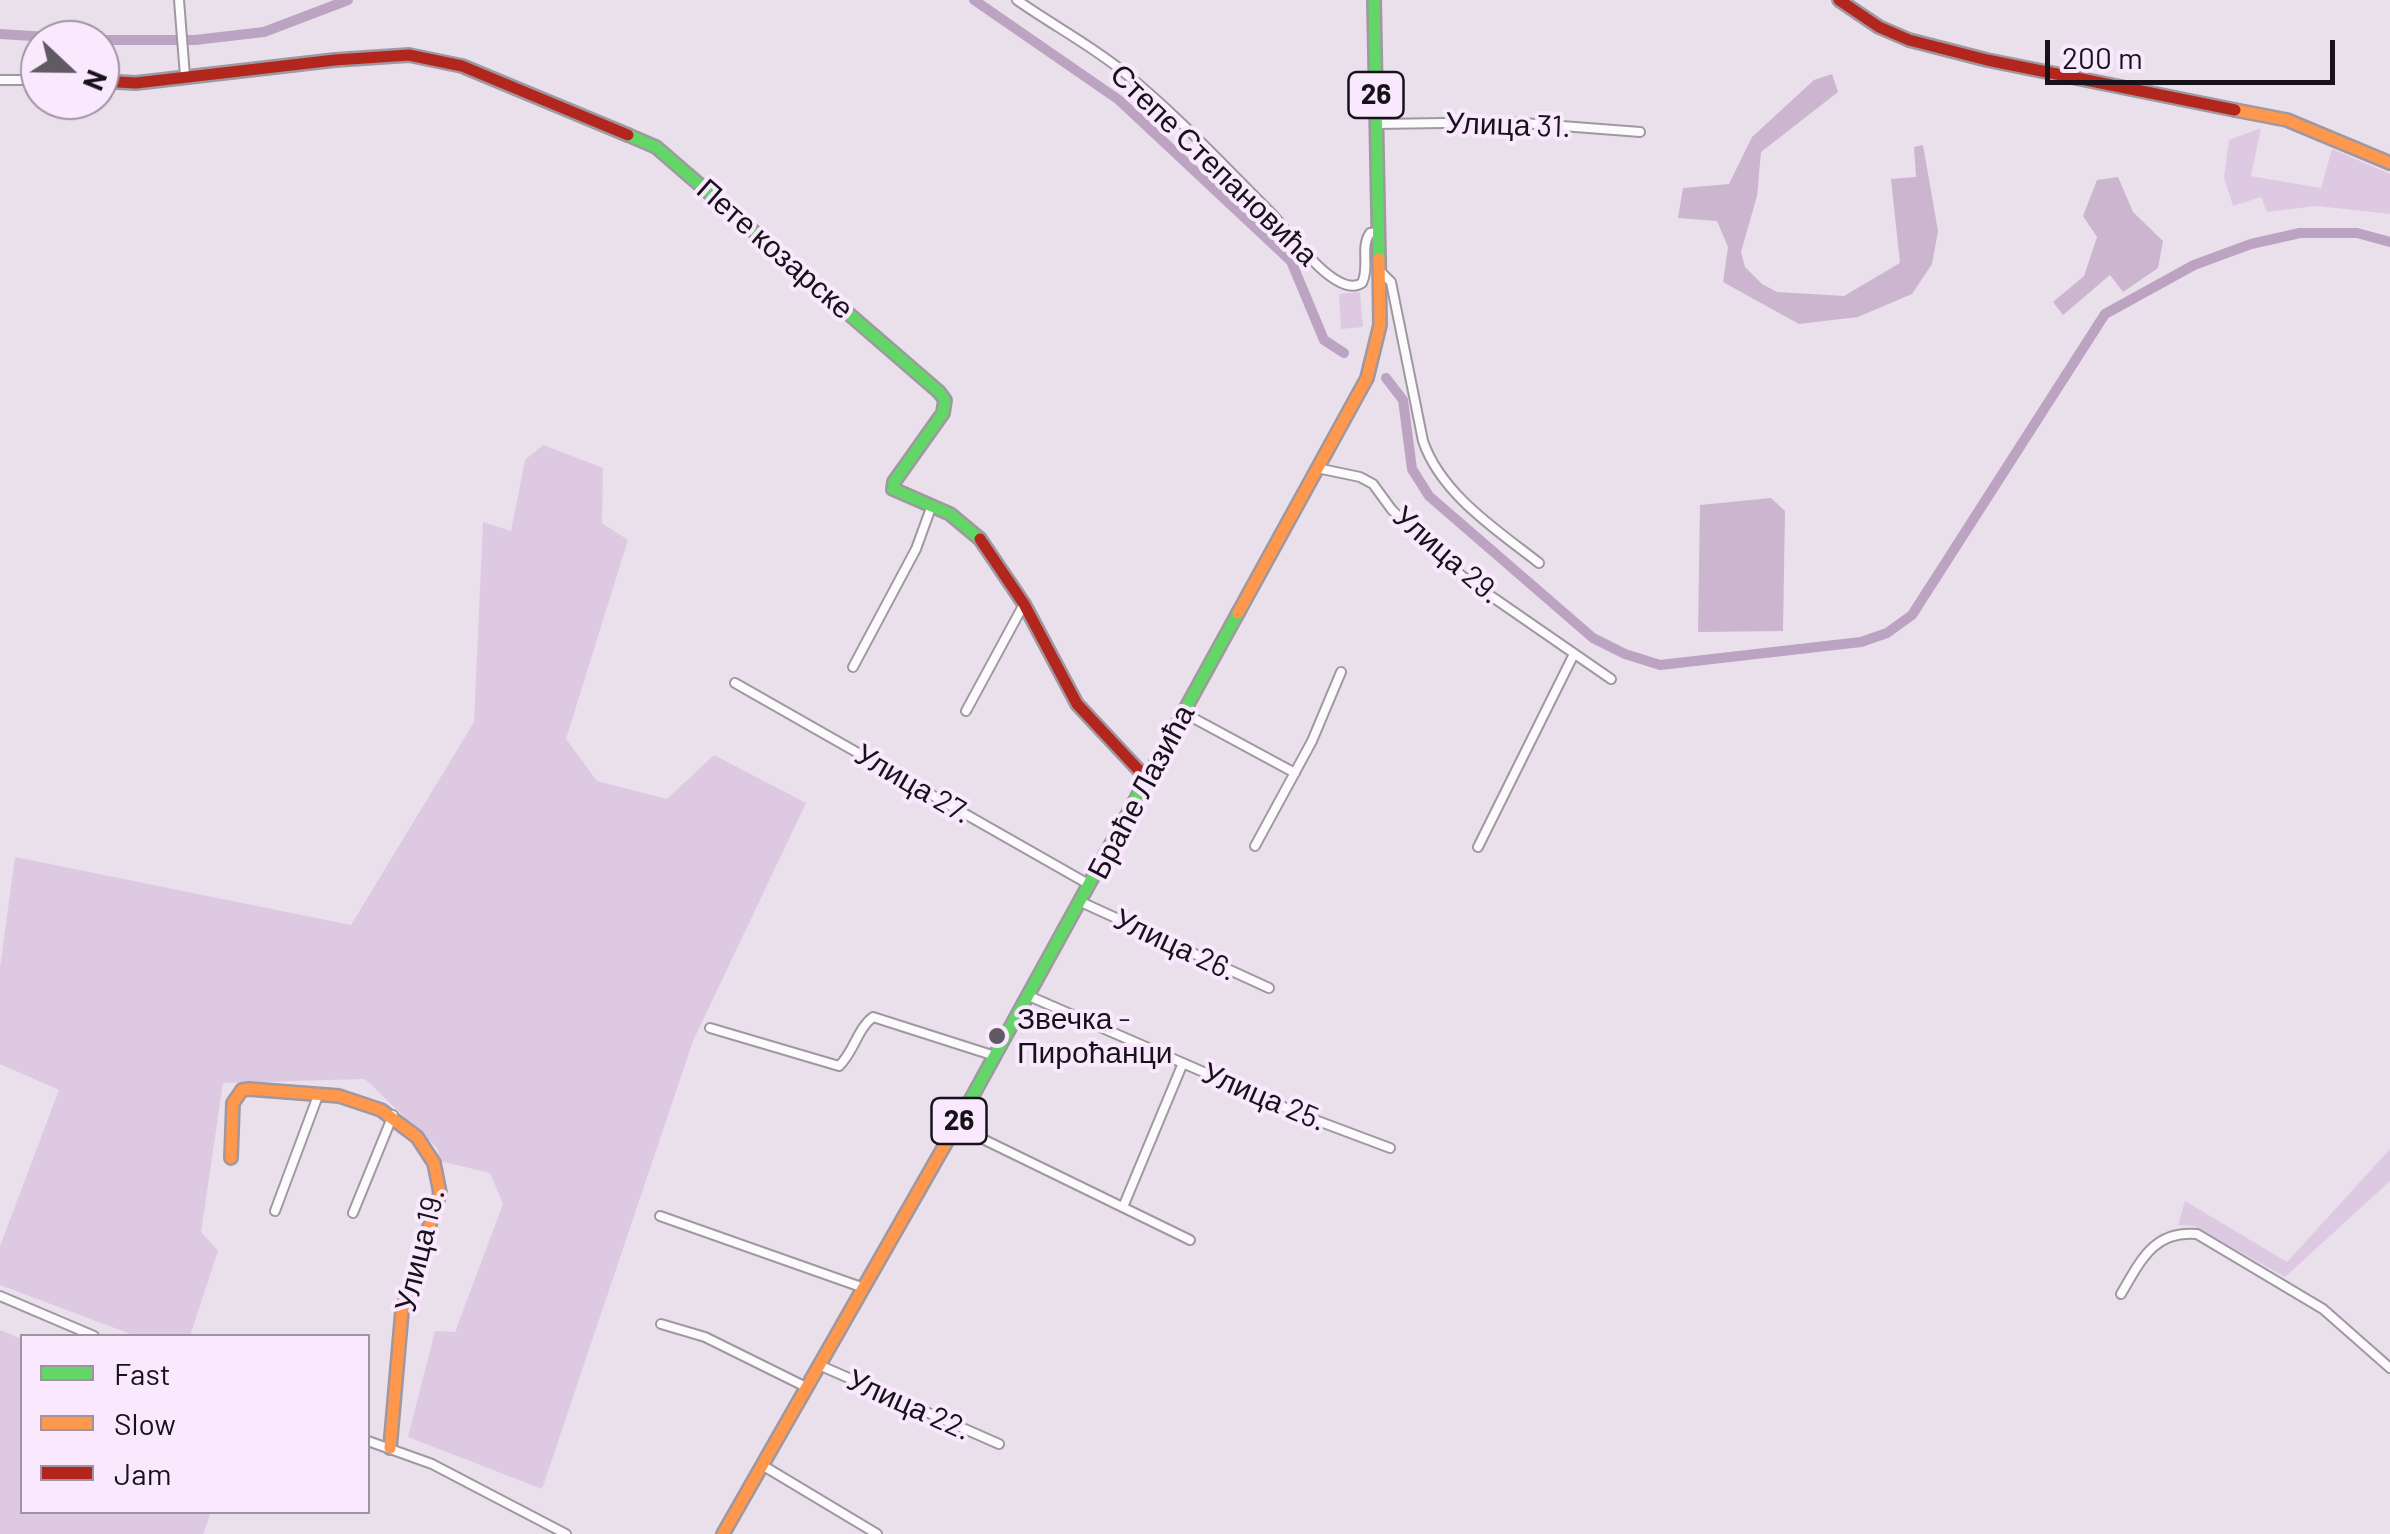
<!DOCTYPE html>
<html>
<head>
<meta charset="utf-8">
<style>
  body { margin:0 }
  #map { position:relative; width:2390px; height:1534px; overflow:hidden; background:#eae0ec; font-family:Barlow,sans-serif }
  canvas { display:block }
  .legend { position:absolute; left:20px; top:1334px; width:350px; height:180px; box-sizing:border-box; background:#fae9fe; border:2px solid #9f93a2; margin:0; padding:12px 18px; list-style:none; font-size:30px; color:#171219 }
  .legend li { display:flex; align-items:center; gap:20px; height:50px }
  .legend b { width:50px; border:2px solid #9f93a2 }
  .north { position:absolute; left:20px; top:20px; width:100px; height:100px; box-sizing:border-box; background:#fae9fe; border:2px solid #9f93a2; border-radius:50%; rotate:112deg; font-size:28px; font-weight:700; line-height:40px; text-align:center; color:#171219 }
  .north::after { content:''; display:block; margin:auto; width:35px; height:45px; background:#615a63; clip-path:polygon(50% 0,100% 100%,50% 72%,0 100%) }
  .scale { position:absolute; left:2045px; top:40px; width:290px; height:45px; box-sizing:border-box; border:5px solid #171219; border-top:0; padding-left:12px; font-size:30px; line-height:35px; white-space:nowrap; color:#171219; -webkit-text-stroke:8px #fae9fe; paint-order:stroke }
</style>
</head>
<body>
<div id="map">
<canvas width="2390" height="1534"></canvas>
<ul class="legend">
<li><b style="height:12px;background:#63d668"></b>Fast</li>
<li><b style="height:12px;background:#ff974d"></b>Slow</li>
<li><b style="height:12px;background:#b3261e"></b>Jam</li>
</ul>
<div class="north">N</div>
<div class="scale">200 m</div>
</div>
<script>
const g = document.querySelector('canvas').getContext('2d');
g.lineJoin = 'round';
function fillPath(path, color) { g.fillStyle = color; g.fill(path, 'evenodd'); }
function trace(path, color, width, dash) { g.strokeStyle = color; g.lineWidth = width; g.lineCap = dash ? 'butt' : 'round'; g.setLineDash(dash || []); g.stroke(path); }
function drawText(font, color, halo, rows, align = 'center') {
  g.font = font + ' Barlow,sans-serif'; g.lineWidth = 8; g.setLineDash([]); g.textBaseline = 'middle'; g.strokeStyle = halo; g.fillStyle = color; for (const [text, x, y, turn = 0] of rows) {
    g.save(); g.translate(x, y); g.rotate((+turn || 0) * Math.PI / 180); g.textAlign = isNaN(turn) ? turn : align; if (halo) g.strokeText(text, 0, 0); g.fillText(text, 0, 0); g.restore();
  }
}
const green = new Path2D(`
  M2261 128 2251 176 2321 188 2332 149 2390 174V214L2316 206 2267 212 2261 197 2233 206 2224 178 2229 140Z
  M1360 292 1363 327 1341 329 1339 294Z
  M543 445 603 468 602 523 628 540 566 739 597 781 667 799 714 755 806 803 693 1041 542 1489 408 1437 435 1331 455 1332 503 1204 490 1173 440 1161 437 1148 365 1079 223 1083 201 1232 218 1251 190 1336H136L0 1285V1246L59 1090 0 1064V968L15 857 351 925 474 722 483 522 511 531 525 460Z
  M2390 1149V1181L2285 1277 2194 1226 2178 1225 2185 1201 2287 1262Z
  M0 1330 22 1339V1512H211L203 1534H0Z`);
const forest = new Path2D(`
  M1832 74 1838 92 1761 152 1757 196 1741 252 1745 267 1762 284 1777 292 1844 296 1900 263 1891 179 1916 177 1914 147 1923 145 1938 231 1932 264 1912 294 1858 317 1799 324 1723 282 1728 247 1717 221 1678 218 1683 188 1729 184 1752 137 1814 80Z
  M2118 177 2133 212 2163 241 2158 268 2123 292 2110 275 2063 315 2053 302 2084 276 2097 237 2083 216 2097 180Z
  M1771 498 1785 511 1783 631 1698 632 1700 505Z`);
const canal = new Path2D(`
  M974 0 1119 100 1291 261 1324 340 1344 353
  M0 34 97 40
  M100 40H195L264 32 348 0
  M1386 378 1403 400 1412 469 1429 496 1593 638 1625 654 1660 665 1861 642 1887 633 1912 615 2105 314 2194 265 2251 244 2300 233H2357L2390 242`);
const street = new Path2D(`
  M179 0 185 76
  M1017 0C1051 24 1087 43 1120 69 1174 112 1222 164 1271 213 1289 232 1336 300 1362 283 1370 267 1360 247 1370 233L1378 232
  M0 80H40
  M1376 124 1510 122 1640 132
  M1380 271 1391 282 1423 441C1441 494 1497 530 1539 563
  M1317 468 1360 477 1373 484 1392 510 1462 576 1611 679
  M853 667 916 549 932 505
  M735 683 1090 885
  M966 711 1024 604
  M1184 713 1295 773
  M1255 846 1312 741 1341 672
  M1478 847 1574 654
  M1081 902 1269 988
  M1029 996 1302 1115 1390 1148
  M710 1028 839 1066C854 1052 857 1029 873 1017L995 1056
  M956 1126 1190 1240
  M1123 1207 1183 1063
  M275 1211 319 1093
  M353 1213 393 1115
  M660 1216 864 1288
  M2121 1294C2141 1260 2154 1230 2197 1234L2323 1309 2390 1368
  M0 1296 94 1336
  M661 1324 705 1337 806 1387
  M819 1365 999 1444
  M368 1441 432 1464 566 1534
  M762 1465 877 1534`);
const fast = new Path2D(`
  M1374 0 1379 259
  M628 135 656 147 939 392 945 400 943 413 894 482 893 489 950 514 980 539
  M966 1108 1238 613`);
const slow = new Path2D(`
  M2235 110 2287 120 2390 163
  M1238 613 1367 378 1380 325 1379 259
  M231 1158 233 1103 242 1090 249 1089 339 1096 381 1110 417 1137 434 1163 440 1193 402 1311 390 1448
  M723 1534 966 1108`);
const jam = new Path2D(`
  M1839 0 1879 27 1909 40 1987 60 2235 110
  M100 81 136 83 335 60 409 55 462 66 628 135
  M980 539 1024 604 1077 704 1148 780`);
const markers = [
  [997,1036,10,"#615a63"]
];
const shields = [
  [1376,95,55],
  [959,1121,55]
];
const shieldNames = [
  ["26",1376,95],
  ["26",959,1121]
];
const streetNames = [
  ["Улица 31.",1508,125,2],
  ["Степе Степановића",1214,165,44],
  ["Пете козарске",775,249,41],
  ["Улица 29.",1447,555,41],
  ["Улица 27.",913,784,30],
  ["Браће Лазића",1141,792,-62],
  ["Улица 26.",1175,945,25],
  ["Улица 25.",1264,1097,23],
  ["Улица 19.",420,1250,-76],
  ["Улица 22.",909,1405,24]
];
const poiNames = [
  ["Звечка -",1017,1019],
  ["Пироћанци",1017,1053]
];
fillPath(green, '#dec9e3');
fillPath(forest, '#cbb5cf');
trace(canal, '#bca3c1', 10);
trace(street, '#9f98a0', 12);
trace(fast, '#9f98a0', 16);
trace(slow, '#9f98a0', 16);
trace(jam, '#9f98a0', 16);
trace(street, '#fcfafc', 8);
trace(fast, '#63d668', 11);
trace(slow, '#ff974d', 11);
trace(jam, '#b3261e', 11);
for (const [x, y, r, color] of markers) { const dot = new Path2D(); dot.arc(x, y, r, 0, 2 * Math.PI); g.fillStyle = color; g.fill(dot); trace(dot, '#fae9fe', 4); }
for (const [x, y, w] of shields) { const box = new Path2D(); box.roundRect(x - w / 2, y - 23, w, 46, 8); g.fillStyle = '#fae9fe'; g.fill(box); trace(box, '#171219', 2.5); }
drawText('bold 28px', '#171219', null, shieldNames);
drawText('30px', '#171219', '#fae9fe', streetNames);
drawText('30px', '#171219', '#fae9fe', poiNames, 'left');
</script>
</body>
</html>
